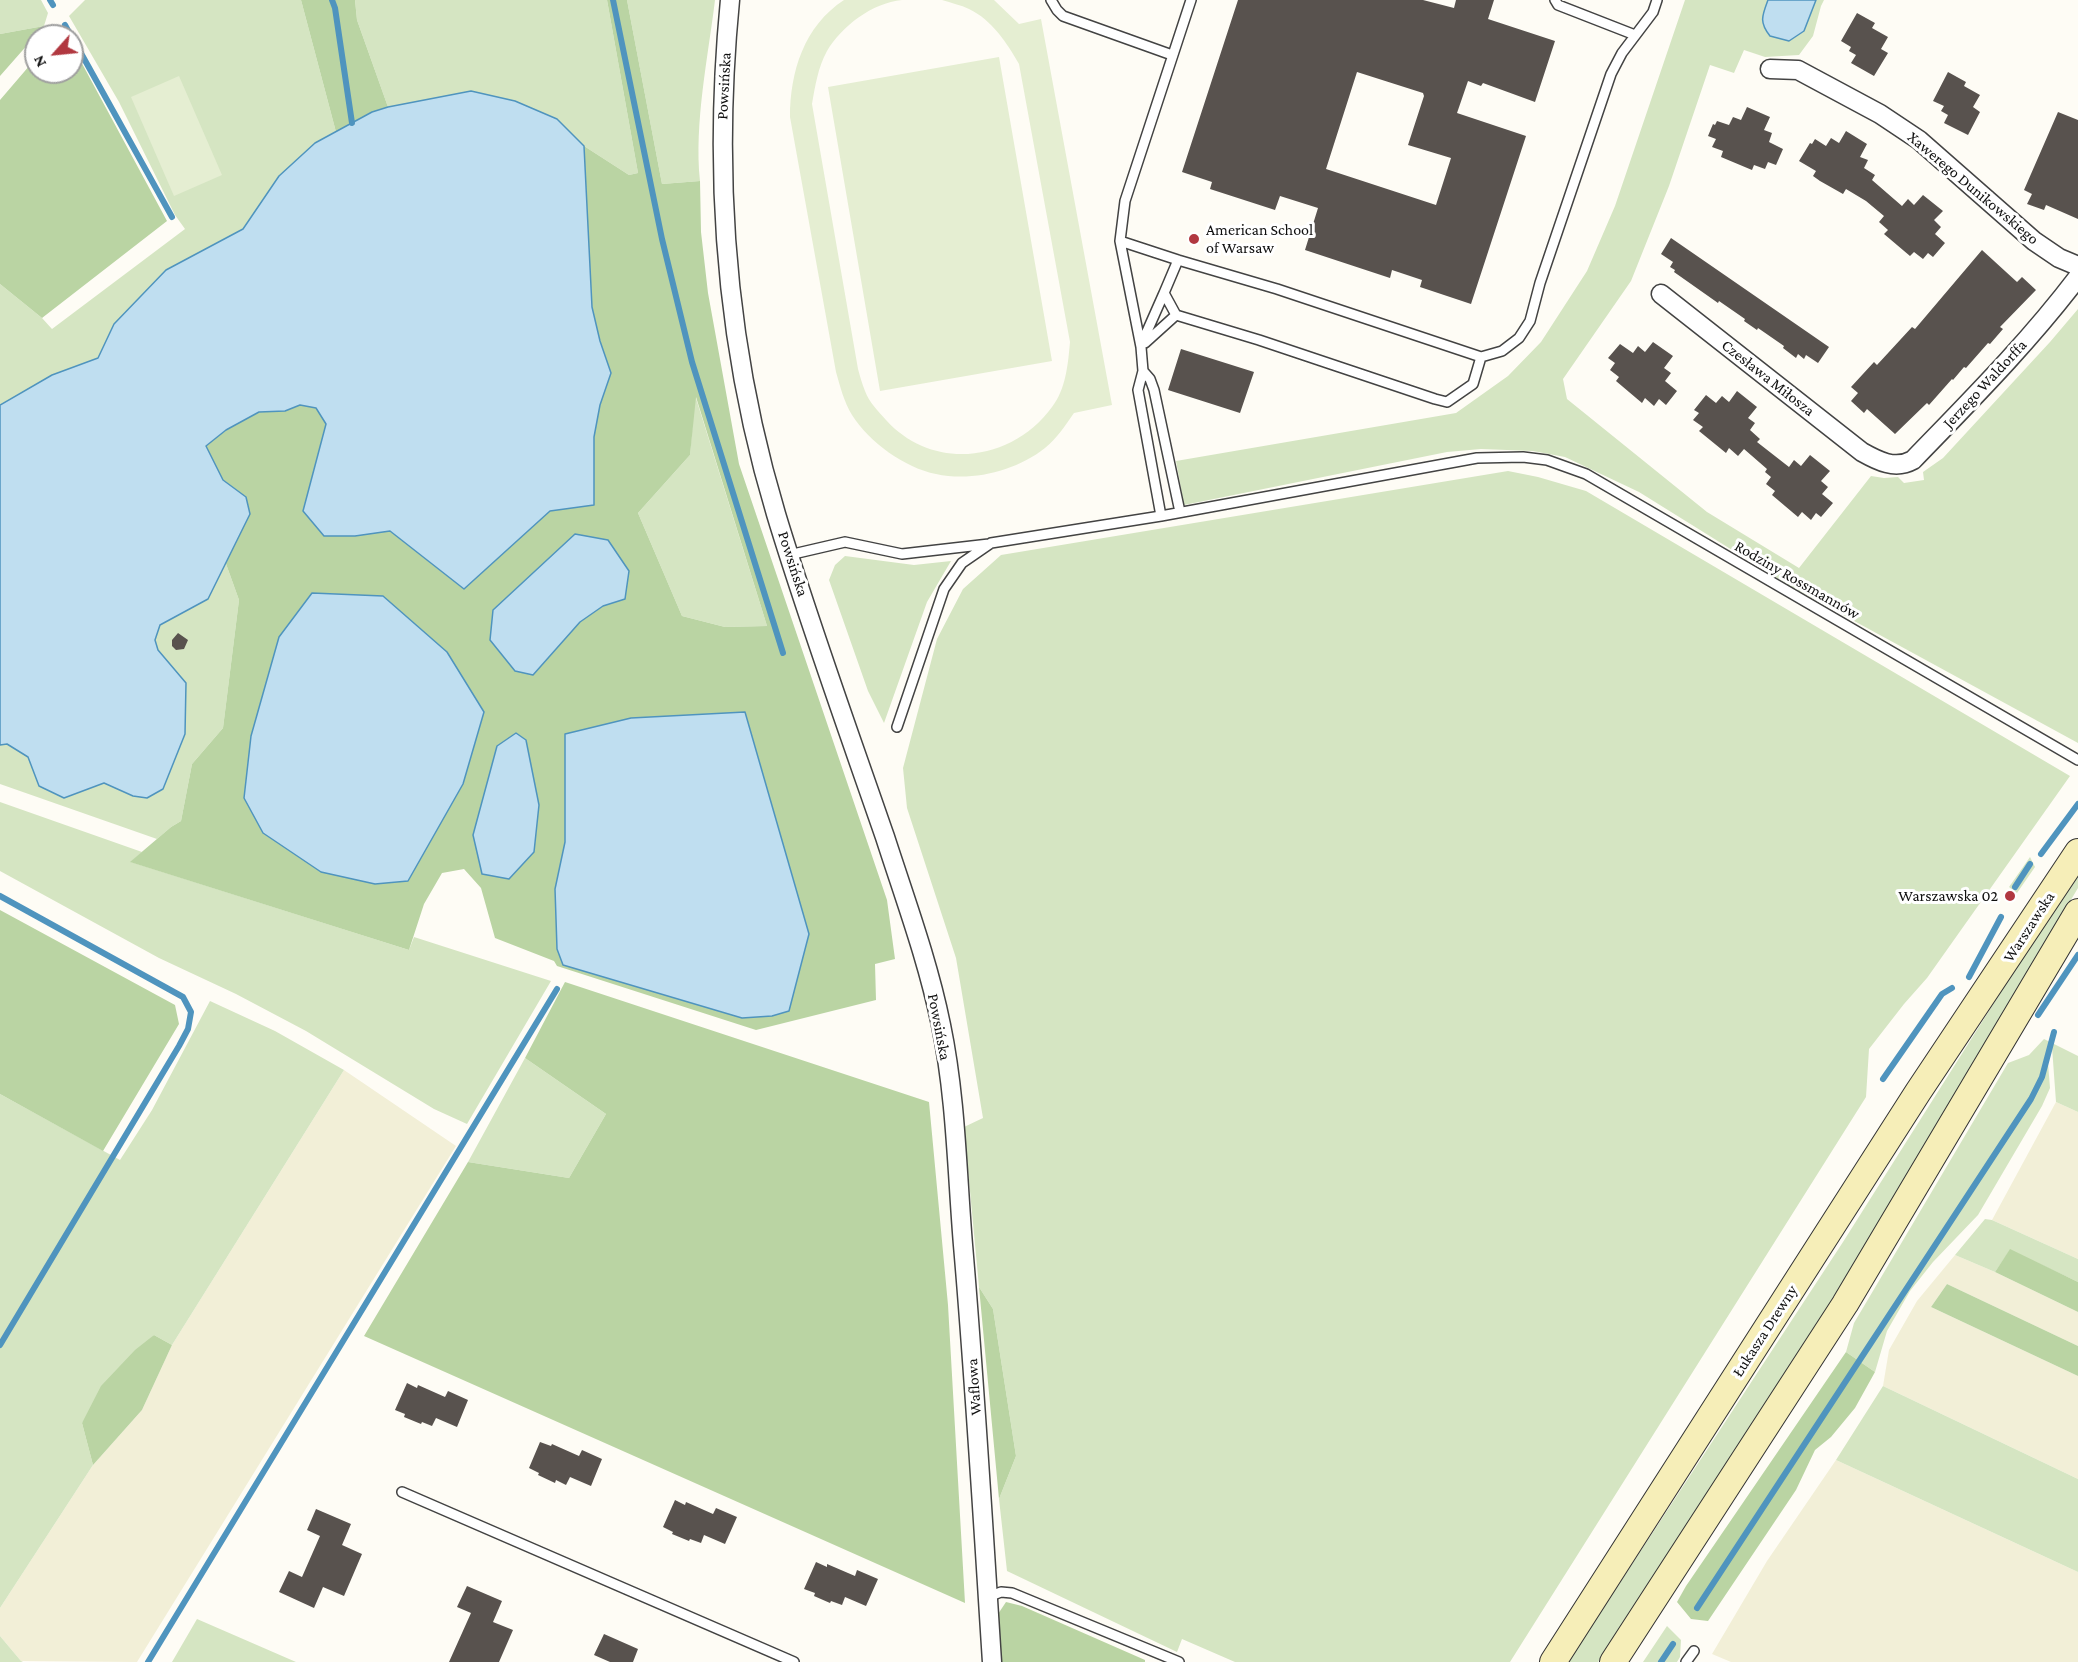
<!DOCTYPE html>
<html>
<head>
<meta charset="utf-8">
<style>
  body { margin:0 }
  #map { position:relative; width:2078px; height:1662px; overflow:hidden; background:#fefcf5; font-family:"Crimson Pro",serif }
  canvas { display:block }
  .north { position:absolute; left:24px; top:24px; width:60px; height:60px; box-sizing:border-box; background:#fff; border:2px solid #9f9f9f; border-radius:50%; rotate:243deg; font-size:16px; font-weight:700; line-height:24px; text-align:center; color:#101010 }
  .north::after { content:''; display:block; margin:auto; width:21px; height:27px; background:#b13840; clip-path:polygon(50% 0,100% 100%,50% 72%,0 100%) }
</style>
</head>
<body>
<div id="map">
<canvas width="2078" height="1662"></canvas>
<div class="north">N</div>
</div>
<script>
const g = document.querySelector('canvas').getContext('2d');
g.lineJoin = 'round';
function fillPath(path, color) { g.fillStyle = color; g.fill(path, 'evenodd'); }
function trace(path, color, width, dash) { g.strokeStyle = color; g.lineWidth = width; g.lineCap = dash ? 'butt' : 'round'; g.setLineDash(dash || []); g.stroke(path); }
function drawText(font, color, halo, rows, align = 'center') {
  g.font = font + ' "Crimson Pro",serif'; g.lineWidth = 6; g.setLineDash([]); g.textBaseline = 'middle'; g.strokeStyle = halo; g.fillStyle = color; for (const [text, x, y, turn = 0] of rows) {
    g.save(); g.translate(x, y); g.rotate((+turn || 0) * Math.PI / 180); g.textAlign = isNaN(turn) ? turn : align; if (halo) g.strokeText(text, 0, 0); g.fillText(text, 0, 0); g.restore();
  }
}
const farmland = new Path2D(`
  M344 1070 456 1146 137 1662 21 1661 0 1636V1608L93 1465 142 1410 172 1345Z
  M2056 1102 2078 1112V1259L1992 1220Z
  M1955 1255 1995 1272 2078 1312V1346L1947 1284 1931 1307 2078 1376V1479L1883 1386 1889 1350 1917 1301Z
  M1836 1460 2078 1572V1662H1731L1712 1654 1767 1561Z`);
const green = new Path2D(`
  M0 0H41L48 13 44 26 0 34Z
  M85 0H301L336 132 315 143 279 176 243 229 166 270 114 324 98 358 52 375 0 405V284L42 318 52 329 185 229 175 215 119 102 69 16Z
  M355 0H607L638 173 629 175 584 146 557 119 515 101 471 91 388 107 357 20Z
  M627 0H715C708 58 694 123 700 181L662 184Z
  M1685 0H1824L1821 6 1813 36 1799 55 1765 57 1744 50 1734 73 1710 65 1669 186 1631 281 1563 379 1567 399 1707 512 1799 568 1871 476 1884 478 1898 477 1904 483 1924 480 1923 472 1943 458 2050 342 2078 309V743L1790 586 1639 492 1565 457 1533 451 1481 449 1447 452 1184 505 1176 461 1456 413 1508 376 1541 342 1587 271 1615 206Z
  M695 395 767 626 725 627 682 616 638 513 690 455Z
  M1508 471 1538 477 1586 491 2070 776 1927 978 1904 1004 1869 1049 1866 1097 1510 1662H1235L1182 1639 1177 1652 1007 1571 999 1499 1016 1456 993 1309 979 1287 964 1127 983 1118 956 958 907 808 903 768 937 639 963 589 1001 555Z
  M845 556 914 565 951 561 927 602 884 723 868 691 829 580 835 565Z
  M225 561 239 600 223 728 192 764 181 821 171 827 157 839 0 784V745L7 744 28 757 39 786 64 798 104 783 133 796 186 683 158 650 155 640 160 625 208 599Z
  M0 802 142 852 131 862 409 950 414 937 551 981 467 1124 434 1109 306 1031 236 994 159 958 0 871Z
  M2030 857 2035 867 2017 893 2009 887Z
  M2078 870V888L1822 1316 1598 1662H1568L1843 1242Z
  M210 1001 275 1031 344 1070 172 1345 154 1335 82 1423 93 1465 0 1608V1094L120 1160 152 1110Z
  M2044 1039 2078 1056V1112L2056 1102 2052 1047 2048 1063 2050 1088 2042 1106 1978 1215 1933 1262 1910 1291 1887 1331 1875 1372 1846 1352 1854 1323 2008 1063 2029 1055Z
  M525 1058 606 1114 569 1178 468 1162Z
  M1985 1219 1992 1220 2078 1259V1282L2010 1250 1995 1272 1955 1255Z
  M1883 1386 2078 1479V1572L1836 1460Z
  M197 1619 296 1662H172Z
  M1667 1626 1681 1640 1680 1657 1677 1662H1643Z
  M0 1636 21 1661 23 1662H0Z`);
const forest = new Path2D(`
  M301 0H355L357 20 388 107 372 112 336 132Z
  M607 0H627L662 184 700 181 701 232 708 293 739 464 887 900 895 959 875 964 876 1000 756 1030 557 966 554 961 495 938 481 888 464 869 442 873 424 904 409 950 130 862 171 827 181 821 192 764 223 728 239 600 225 561 250 514 246 497 223 480 206 446 226 430 259 412 285 411 300 405 316 408 326 424 303 511 355 536 390 531 464 589 550 511 594 505V437L600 405 611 373 600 341 592 307 584 146 629 175 638 173ZM696 397 767 626 725 627 682 616 638 513 690 455Z
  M44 26 0 76V34Z
  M72 45 167 221 42 318 0 284V100L36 58V72H72Z
  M0 910 175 1005 179 1024 103 1151 0 1094Z
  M565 982 929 1102 948 1305 965 1603 364 1336 468 1162 569 1178 606 1114 525 1058Z
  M2010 1249 2078 1282V1312L1995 1272Z
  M1947 1284 2078 1346V1376L1931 1307Z
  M979 1287 993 1309 1016 1456 999 1499Z
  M154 1335 172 1345 142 1410 93 1465 82 1423 101 1386 135 1350Z
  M1846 1352 1875 1372 1855 1408 1831 1437 1815 1450 1796 1490 1708 1621 1691 1619 1677 1602 1686 1586Z
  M1006 1602 1022 1606 1145 1660V1662H1001L998 1614Z`);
const pitch = new Path2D(`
  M844 0H902C872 3 842 26 827 51 818 67 815 87 812 104L858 369C860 376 862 384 865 391 869 402 878 411 886 420 933 472 1012 462 1052 407 1066 389 1068 364 1070 342L1019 64C1007 43 992 20 969 9 961 5 951 3 942 0H994L1019 24 1041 19 1112 405 1074 413C1065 426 1057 438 1045 448 1016 471 972 482 936 474 905 468 869 442 852 415 844 402 840 386 836 372L790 117C790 72 804 26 844 0Z
  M999 57 1052 361 880 391 828 87Z
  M179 76 222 175 174 196 131 97Z`);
const water = new Path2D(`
  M1768 0H1816L1804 31 1789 41 1770 36C1759 22 1762 16 1768 0Z
  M471 91 515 101 557 119 584 146 592 307 600 341 611 373 600 405 594 437V505L550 511 464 589 390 531 355 536H324L303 511 326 424 316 408 300 405 285 411 259 412 226 430 206 446 223 480 246 497 250 514 208 599 160 625 155 640 158 650 186 683 185 734 163 789 147 798 133 796 104 783 64 798 39 786 28 757 7 744 0 745V405L52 375 98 358 114 324 166 270 243 229 279 176 315 143 372 112 388 107Z
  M575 534 608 540 629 571 625 599 603 606 580 622 533 675 515 671 490 640 493 610Z
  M312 593 383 596 447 652 484 712 463 784 408 881 375 884 321 872 263 833 244 798 251 736 279 637Z
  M745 712 809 934 789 1011 772 1016 742 1018 563 965 557 949 555 889 565 842V734L631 718Z
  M516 733 526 740 539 805 534 852 509 879 482 874 473 835 497 746Z`);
const stream = new Path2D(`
  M50 0 53 5
  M332 0 335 8 352 123
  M613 0 662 239 692 362 783 653
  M65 25 71 36
  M72 37 172 217
  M2041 854 2078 804
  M2015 887 2030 864
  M0 896 183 997 191 1012 188 1029 179 1046 0 1345
  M1969 977 2001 917
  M2038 1015 2078 955
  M1883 1079 1942 994 1952 988
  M1697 1608 2031 1099 2042 1077 2054 1032
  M148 1662 557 989
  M1661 1662 1673 1644`);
const building = new Path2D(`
  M1238 0H1423L1454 8 1456 0H1494L1488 19 1555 41 1535 102 1483 83 1481 86 1468 81 1457 113 1526 136 1471 304 1420 287 1422 280 1392 270 1390 278 1305 250 1318 208 1280 196 1275 210 1210 189 1212 182 1182 172ZM1357 72 1423 93 1424 96 1408 145 1451 158 1436 205 1326 169Z
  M1857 13 1875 23 1872 28 1888 37 1881 49 1888 53 1874 76 1851 63 1856 55 1849 51 1851 47 1841 41Z
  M1948 72 1966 82 1964 86 1980 95 1973 107 1980 112 1968 135 1944 123 1948 115 1941 111 1944 106 1933 101Z
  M1747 107 1770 117 1764 130 1772 133 1769 142 1783 149 1776 165 1768 162 1765 169 1754 165 1752 170 1721 157 1723 151 1712 147 1716 139 1708 136 1713 124 1715 125 1717 121 1729 125 1733 117 1741 120Z
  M2058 112 2078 120V219L2046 205 2044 210 2027 204 2032 194 2024 190Z
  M1846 131 1867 144 1860 157 1868 160 1864 168 1875 175 1872 180 1902 206 1908 199 1914 205 1923 195 1943 211 1934 220 1941 227 1935 234 1945 243 1933 257 1928 253 1923 259 1914 252 1910 256 1884 234 1888 230 1879 222 1884 216 1866 201 1846 189 1843 194 1820 181 1813 176 1816 171 1799 161 1810 143 1812 144 1815 139 1826 146 1831 138 1839 143Z
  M1671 238 1829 347 1818 363 1806 355 1804 359 1798 354 1796 358 1783 348 1784 346 1758 328 1757 330 1744 321 1745 319 1719 301 1718 303 1674 272 1675 270 1670 267 1673 262 1661 254Z
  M1982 250 2017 282 2022 277 2036 290 2000 327 2003 329 1990 344 1988 343 1966 368 1964 367 1953 380 1952 379 1929 405 1927 403 1895 434 1867 409 1864 413 1851 401 1858 393 1851 387 1874 362 1877 365 1912 327 1915 329Z
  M1653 342 1673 356 1664 368 1671 373 1665 381 1677 391 1666 405 1659 399 1654 406 1645 398 1642 403 1616 381 1619 377 1610 370 1615 363 1608 358 1620 344 1633 353 1638 346 1645 352Z
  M1181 349 1254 372 1240 413 1168 390Z
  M1737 391 1757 407 1748 418 1755 423 1750 430 1760 439 1757 442 1789 467 1794 460 1801 466 1810 455 1830 471 1821 481 1828 487 1822 494 1833 503 1821 517 1816 513 1811 520 1802 512 1798 517 1772 495 1775 491 1766 484 1771 477 1765 472 1767 469 1744 449 1738 456 1729 448 1726 453 1699 431 1703 427 1693 420 1699 413 1694 410 1706 395 1716 403 1722 396 1729 402Z
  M178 633 188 640 184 649 176 650 172 646V640Z
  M407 1383 417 1388 418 1385 445 1397 448 1391 468 1400 457 1427 436 1418 432 1426 422 1422 421 1424 404 1417 405 1414 395 1410Z
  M540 1442 551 1446 552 1444 579 1456 582 1450 602 1459 591 1486 570 1477 566 1485 556 1480 555 1483 538 1475 539 1473 529 1468Z
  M675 1500 685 1505 686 1502 713 1514 716 1508 737 1517 725 1544 704 1535 701 1543 690 1539 689 1541 672 1534 673 1532 663 1527Z
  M316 1509 351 1524 342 1545 362 1554 344 1596 323 1587 314 1608 279 1592 289 1571 302 1577 320 1536 307 1530Z
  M816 1562 827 1567V1564L855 1576 857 1570 878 1579 866 1606 845 1597 842 1605 831 1601 830 1603 814 1596 815 1593 804 1589Z
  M467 1586 502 1601 493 1622 513 1630 499 1662H449L471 1613 457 1607Z
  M604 1634 638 1649 633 1662H610L594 1655Z`);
const lane = new Path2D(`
  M1051 0 1057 10 1063 16 1172 55
  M1555 0 1558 5 1635 35
  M1120 241 1178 260 1277 289 1481 357 1473 384 1447 402 1435 399 1259 340 1176 315 1164 293 1178 260
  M1145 343 1176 315
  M1141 345 1164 293
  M1481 357 1502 351 1519 338 1530 321 1540 283 1611 74 1622 53 1653 12 1657 0
  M1143 371 1150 379 1154 390 1180 512
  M1161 516 1138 390 1143 371 1141 347 1120 241 1125 201 1191 0
  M789 555 845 542 902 554 989 544
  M897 727 944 589 962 563 991 543 1161 516 1477 458 1523 457 1547 460 1586 474 2078 760
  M402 1492 794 1662
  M988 1597 1001 1592 1012 1593 1179 1662
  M1686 1662 1694 1651`);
const street = new Path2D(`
  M730 0C713 173 726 348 776 514 809 623 848 730 885 837 905 899 928 961 941 1025 956 1097 957 1172 963 1245 975 1384 983 1523 992 1662
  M1770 69 1798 70 1880 114 1919 140 2034 241 2059 258 2078 266
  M1661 294 1862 452C1878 461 1895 470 1913 460 1970 401 2028 343 2078 277`);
const secondary = new Path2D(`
  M1553 1662 1918 1092 2078 852
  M1613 1662 1845 1304 2078 912`);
const markers = [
  [1194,239,6,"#b13840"],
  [2010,896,6,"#b13840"]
];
const streetNames = [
  ["Powsińska",724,86,-87],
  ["Xawerego Dunikowskiego",1973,188,40],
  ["Czesława Miłosza",1768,378,38],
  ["Jerzego Waldorffa",1985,384,-47],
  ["Powsińska",793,564,72],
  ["Rodziny Rossmannów",1797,580,30],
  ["Warszawska",2029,927,-57],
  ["Powsińska",939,1027,79],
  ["Łukasza Drewny",1765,1331,-57],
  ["Waflowa",974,1387,-94]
];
const poiNames = [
  ["American School",1206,230],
  ["of Warsaw",1206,248],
  ["Warszawska 02",1998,896,"right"]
];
fillPath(farmland, '#f2efd7');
fillPath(green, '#d5e5c2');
fillPath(forest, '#bad4a3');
fillPath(pitch, '#e5eed2');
fillPath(water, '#bfdef0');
trace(water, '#4f94be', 1.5);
trace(stream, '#4f94be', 6);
fillPath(building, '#58524e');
trace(lane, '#434343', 12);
trace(street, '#434343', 21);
trace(secondary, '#323232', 28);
trace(lane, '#fff', 9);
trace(street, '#fff', 18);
trace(secondary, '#f6eeb8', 26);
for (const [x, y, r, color] of markers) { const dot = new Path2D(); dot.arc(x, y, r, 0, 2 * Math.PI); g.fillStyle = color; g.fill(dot); trace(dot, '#fff', 2); }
drawText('16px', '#101010', '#fff', streetNames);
drawText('16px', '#101010', '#fff', poiNames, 'left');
</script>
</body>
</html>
